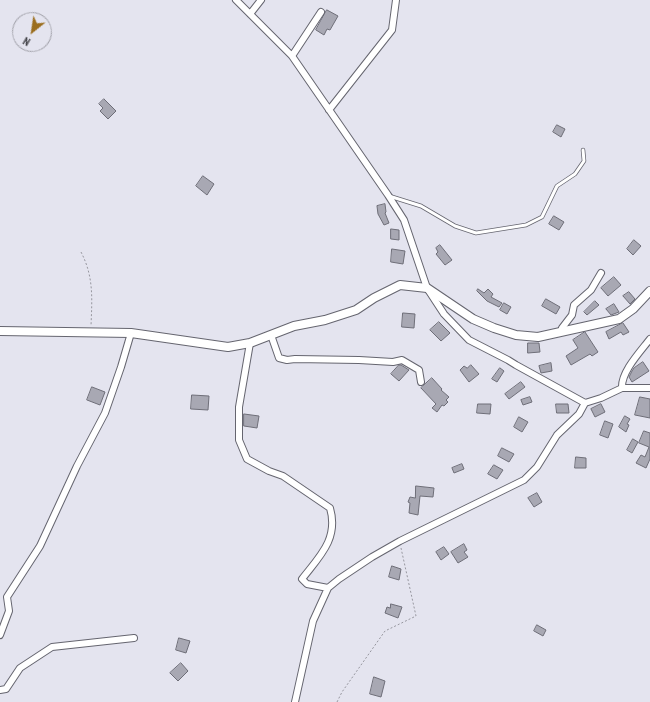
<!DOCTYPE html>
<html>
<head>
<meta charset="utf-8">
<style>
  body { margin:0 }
  #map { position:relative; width:650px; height:702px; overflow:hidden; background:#e4e4ef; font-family:"PT Sans Narrow",sans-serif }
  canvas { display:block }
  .north { position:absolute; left:12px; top:12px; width:40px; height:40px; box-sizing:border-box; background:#e4e4ef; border:1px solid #a1a1a9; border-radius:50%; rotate:210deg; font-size:11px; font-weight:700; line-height:16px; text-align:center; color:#3c3c41 }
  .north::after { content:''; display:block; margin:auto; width:14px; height:18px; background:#9b6e1e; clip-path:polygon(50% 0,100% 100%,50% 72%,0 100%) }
</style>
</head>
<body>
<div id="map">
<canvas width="650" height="702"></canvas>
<div class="north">N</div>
</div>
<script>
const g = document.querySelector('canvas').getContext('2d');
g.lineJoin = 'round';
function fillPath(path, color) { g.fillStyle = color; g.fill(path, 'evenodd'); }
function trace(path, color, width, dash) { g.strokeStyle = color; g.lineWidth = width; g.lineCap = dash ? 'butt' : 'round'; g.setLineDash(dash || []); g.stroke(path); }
const building = new Path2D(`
  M327 10 338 16 330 30 327 29 324 35 316 30Z
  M104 99 116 111 108 119 100 111 103 108 99 104Z
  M557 125 565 129 561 137 553 132Z
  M203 176 214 184 207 195 196 186Z
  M385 204 386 212 385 213 389 223 384 225 378 214 377 206Z
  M554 216 564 222 559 230 549 224Z
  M391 229 399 230V240L391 239Z
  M634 240 641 246 633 255 627 249Z
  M440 245 452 260 445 265 436 254 438 252 436 248Z
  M392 249 405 251 403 264 391 262Z
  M614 277 621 285 608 296 601 288Z
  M478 289 484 293 488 289 493 294 491 297 502 303 499 307 487 301 477 291Z
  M629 292 635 299 630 304 623 296Z
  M546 299 560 307 556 314 542 306Z
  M595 301 599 305 587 315 584 312Z
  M504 303 511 307 507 314 500 310Z
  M614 304 619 312 611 315 606 309Z
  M403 313 415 314 414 328 402 327Z
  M439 322 450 333 441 341 430 330Z
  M623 323 629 332 623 335 621 332 609 339 606 332Z
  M585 332 598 352 592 356 590 354 571 365 566 356 578 348 573 340Z
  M528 343H539L540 352 528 353Z
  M643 362 649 371 632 382 629 377 632 371 634 368Z
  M551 363 552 371 541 373 539 366Z
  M399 365H401L409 370 399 381 391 374Z
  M471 365 479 374 469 382 460 370 464 366 467 368Z
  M500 368 504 371 497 382 492 379Z
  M432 378 442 389 441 390 449 397 446 400 448 402 444 406 442 405 437 412 432 408 436 404 421 388Z
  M521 382 525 387 509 399 505 394Z
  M92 387 105 392 100 405 87 400Z
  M192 395 209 396 208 410 191 409Z
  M530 397 532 402 523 405 521 400Z
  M640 397 650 399V418L635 415Z
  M478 404H491L490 414 477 413Z
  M556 404H568L569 413H557Z
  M601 404 605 412 595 417 591 409Z
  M244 414 259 416 257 428 244 426Z
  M625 416 630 419 627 424 629 425 626 432 619 427Z
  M519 417 528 422 522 432 514 427Z
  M605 421 613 424 608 438 600 435Z
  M644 431 650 433V459L646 468 636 463 641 455 645 457 649 447 639 443Z
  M633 439 638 442 632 453 627 450Z
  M502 448 514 454 509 462 498 456Z
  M576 457 586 458V468H575Z
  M462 464 464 469 454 473 452 468Z
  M494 465 503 470 497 479 488 474Z
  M416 486 434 488 433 497 420 496 418 515 409 513 410 503 408 502 410 497 415 498Z
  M537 493 542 502 534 507 528 498Z
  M464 544 467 550 464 552 468 557 458 563 451 552Z
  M444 547 449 554 441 560 436 552Z
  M392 566 401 569 399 580 389 577Z
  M391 604 402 607 398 618 385 613 387 607 390 608Z
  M537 625 546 630 543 636 534 631Z
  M179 638 190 641 186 653 176 650Z
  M181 663 188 671 178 681 170 673Z
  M374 677 385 681 381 697 370 694Z`);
const path = new Path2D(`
  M81 252C94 277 92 299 91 326
  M337 702 342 692 385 631 416 616 401 548`);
const service = new Path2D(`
  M389 196 421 206 455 226 476 233 526 225 542 217 557 186 575 174 584 161 583 150`);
const minor = new Path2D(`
  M236 0 292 56 388 195 404 220 427 288 444 314 469 340 508 360 516 365 585 403 601 398 622 388H650
  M250 14 261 0
  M292 56 321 12
  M329 110 392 30 396 0
  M561 332 562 328 572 315 574 305 591 290 601 273
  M271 335 279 358 287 360 295 359 359 360 393 362 402 360 419 370 421 382
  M250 343 239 407V440L247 459 269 471 283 476 330 508C339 539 319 557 302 579L307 584 328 588
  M622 388C621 372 640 352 650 339
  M0 635 9 611 7 597 40 546 77 466 105 413 121 367 131 333
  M0 690 6 689 20 668 52 647 134 638
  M295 702 313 621 328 588 339 579 372 557 400 541 524 480 537 467 557 435 579 414 585 403`);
const tertiary = new Path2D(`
  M0 331 131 333 228 347 250 343 294 326 325 320 356 310 374 298 400 285 427 288 473 319 494 328 516 335 538 337 619 319 633 309 650 291`);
fillPath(building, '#a8a8b3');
trace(building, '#6e6e78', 1);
trace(service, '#65656f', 4.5);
trace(minor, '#65656f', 8);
trace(tertiary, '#65656f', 10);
trace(path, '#96969e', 1, [2, 2]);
trace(service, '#fff', 3);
trace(minor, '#fff', 6);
trace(tertiary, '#fff', 8);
</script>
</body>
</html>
